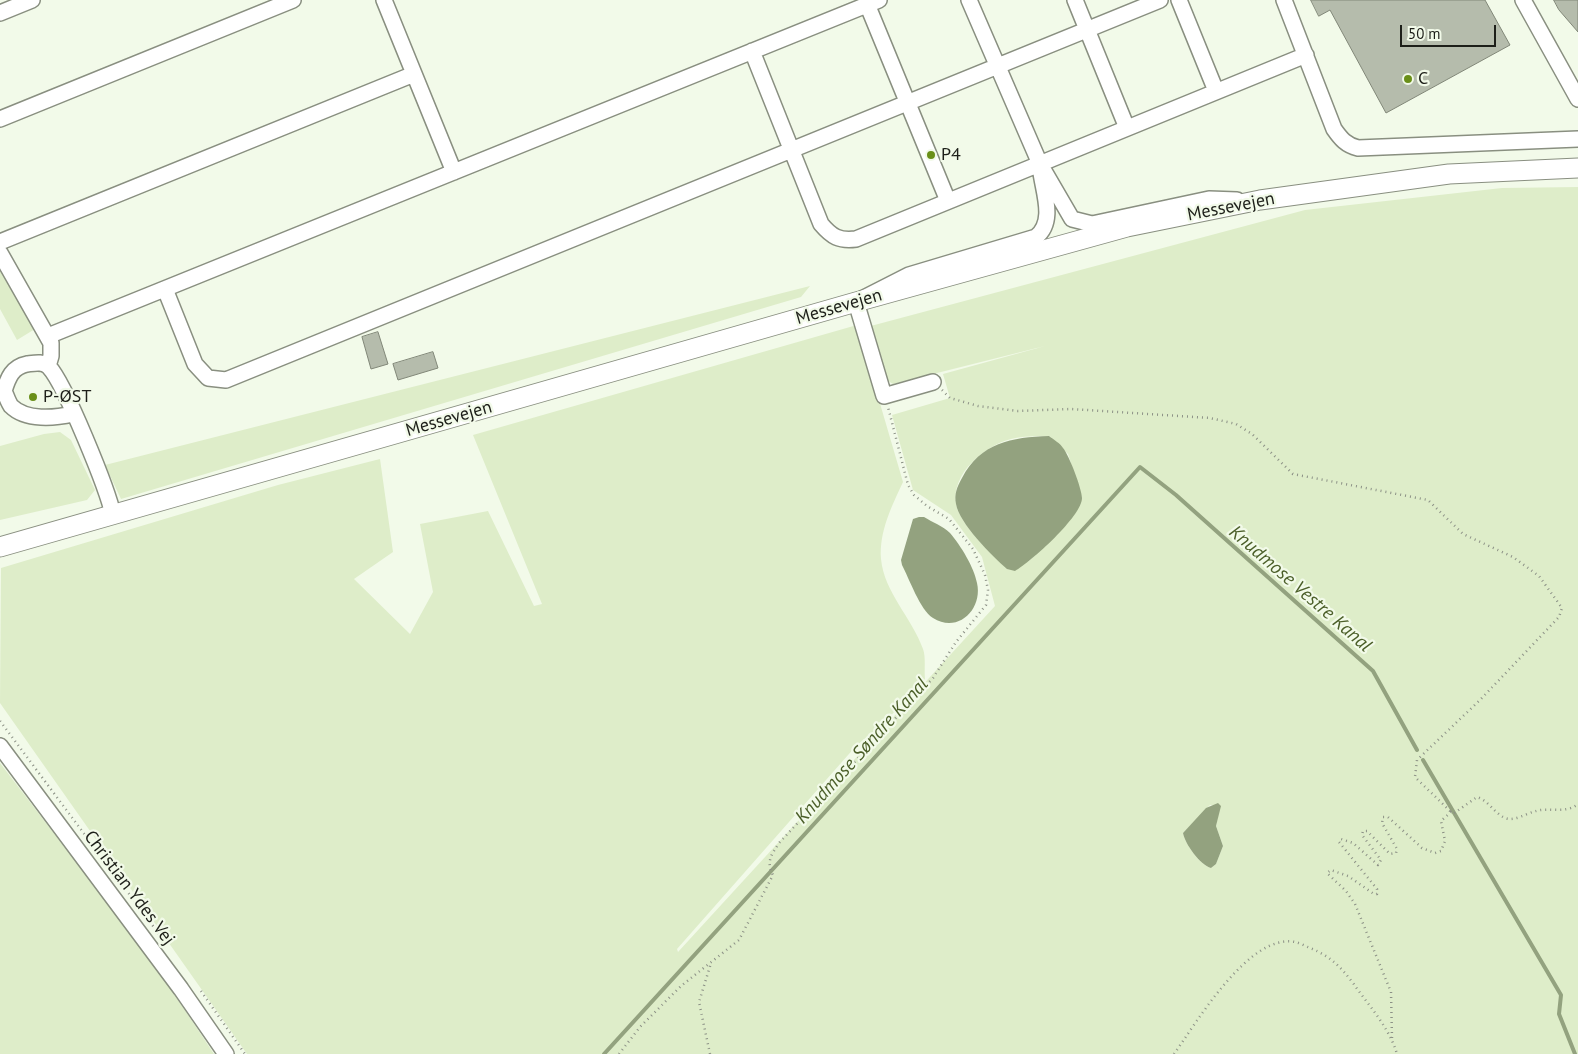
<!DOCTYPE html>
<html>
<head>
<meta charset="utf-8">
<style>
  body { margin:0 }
  #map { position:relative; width:1578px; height:1054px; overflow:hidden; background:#f2fae9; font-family:"PT Sans",sans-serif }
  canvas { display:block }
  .scale { position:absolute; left:1400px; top:25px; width:96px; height:22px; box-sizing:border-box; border:2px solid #1d1f19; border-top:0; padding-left:6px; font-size:15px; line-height:18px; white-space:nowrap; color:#1d1f19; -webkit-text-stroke:4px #f2fae9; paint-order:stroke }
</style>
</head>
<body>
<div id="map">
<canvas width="1578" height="1054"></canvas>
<div class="scale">50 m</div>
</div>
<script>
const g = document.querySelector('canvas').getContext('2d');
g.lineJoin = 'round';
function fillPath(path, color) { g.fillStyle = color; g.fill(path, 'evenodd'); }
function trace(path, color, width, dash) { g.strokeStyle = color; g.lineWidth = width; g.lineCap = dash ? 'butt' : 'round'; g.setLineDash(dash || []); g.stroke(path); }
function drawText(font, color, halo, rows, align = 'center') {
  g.font = font + ' "PT Sans",sans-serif'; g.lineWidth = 4.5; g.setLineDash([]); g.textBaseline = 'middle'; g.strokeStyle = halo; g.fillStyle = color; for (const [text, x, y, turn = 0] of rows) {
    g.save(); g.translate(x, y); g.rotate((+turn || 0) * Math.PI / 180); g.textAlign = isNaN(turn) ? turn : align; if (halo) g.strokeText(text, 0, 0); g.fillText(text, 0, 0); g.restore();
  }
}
const green = new Path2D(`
  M1578 187V1054H247L0 703 1 568 278 485 380 459 393 552 354 579 410 634 433 592 420 524 488 511 534 606 542 604 473 435 857 325 903 482C892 506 879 531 881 559 884 592 912 618 923 649 926 657 924 670 925 679L884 723 856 746 677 949 678 952 995 606 982 557 951 515 913 490 892 415 950 398 943 374 1045 346 893 384 882 377 867 327 1305 210 1502 188ZM1049 436 1068 454 1082 498 1055 536 1029 561 1008 569C992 556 959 523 956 504 951 474 984 446 1011 439 1023 436 1036 436 1049 436ZM1210 805 1220 806 1216 826 1223 846 1216 864 1211 868C1200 865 1185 844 1183 833Z
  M0 268 35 329 17 340 0 309Z
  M810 286 801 297 121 499 105 465Z
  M60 432 71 440 95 490 87 500 0 520V446L44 434Z
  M0 763 155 965 214 1054H0Z`);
const water = new Path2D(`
  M1049 436C1054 440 1060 443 1063 448 1069 455 1082 489 1082 498 1082 516 1031 562 1015 571L1007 569C992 556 959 523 956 504 954 494 957 487 962 478 980 443 1012 437 1049 436Z
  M919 517H924C932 522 943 526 950 533 961 546 974 567 977 583 983 609 958 634 933 618 920 610 909 578 902 565L901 560 913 519Z
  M1218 803 1221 806 1216 826 1223 846 1216 864 1211 868C1200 865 1185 844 1183 833L1206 808Z`);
const stream = new Path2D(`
  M1423 760 1561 995 1559 1014 1575 1054
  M604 1054 1140 467 1176 495 1373 671 1417 750`);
const building = new Path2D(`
  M1311 0H1485L1510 45 1386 113 1330 10 1319 16Z
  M1554 0H1578V32L1559 10Z
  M378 332 388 364 371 369 362 337Z
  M433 352 438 368 398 380 393 364Z`);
const path = new Path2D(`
  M942 390 950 398 978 406 1018 411 1071 409 1210 418 1236 424 1252 434 1293 474 1428 500 1463 534 1513 557 1539 576 1562 608 1559 617 1480 700 1417 760 1415 777 1451 812
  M0 721 162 938
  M201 991 245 1054
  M1392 1038 1391 992 1355 904 1346 891 1327 873 1331 870 1348 876 1374 894H1377V889L1339 842 1341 839 1353 843 1378 865 1381 860 1362 835 1363 831H1367L1390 854 1396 853 1397 849 1382 823 1383 817H1388L1422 848 1435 853 1441 851 1445 841 1441 821 1451 812 1453 814 1477 797C1489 801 1494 813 1505 818 1514 822 1527 813 1536 811 1549 807 1566 814 1578 804
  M619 1054 640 1027 681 986 739 940 773 875C766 862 771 855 779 843L933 678 956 642 986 605 988 590 985 575 973 549 949 519 927 506 914 495 908 485 888 407
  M710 1054 699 1002 711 963
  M1174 1054C1197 1022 1249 933 1295 942 1300 943 1305 946 1310 948 1330 956 1340 966 1353 983 1369 1006 1389 1027 1397 1054`);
const minor = new Path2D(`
  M384 0 454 172
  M969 0 1040 164 1072 219 1092 224 1209 199 1237 200
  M1075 0 1127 128
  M1179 0 1216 91
  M1284 0 1334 129C1341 139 1346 145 1358 148L1578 139
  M1523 0 1578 99
  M867 4 948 201
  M0 13 32 0
  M752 51 821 224C832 237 839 241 856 239L1306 55
  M0 119 293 0
  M0 242 414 74
  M0 253 51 343V356L48 366
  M165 289 195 364 208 378 226 380 1160 0
  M48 336 879 0
  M933 382 884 396 856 302 909 275 1036 237C1055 222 1044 194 1041 173
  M73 414C55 418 26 421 11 406 8 402 6 395 4 391 8 378 12 367 27 364 35 363 43 361 49 367 65 384 108 490 113 515
  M0 746 181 989 226 1054`);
const major = new Path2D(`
  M0 547 856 302 1127 227 1260 200 1449 174 1578 168`);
const markers = [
  [1408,79,5,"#6a8f19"],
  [931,155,5,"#6a8f19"],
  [33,397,5,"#6a8f19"]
];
const poiNames = [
  ["C",1418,79],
  ["P4",941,155],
  ["P-ØST",43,397]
];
const streetNames = [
  ["Messevejen",1231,207,-11],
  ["Messevejen",839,307,-16],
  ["Messevejen",449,419,-16],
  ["Christian Ydes Vej",129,888,53]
];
const waterNames = [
  ["Knudmose Vestre Kanal",1300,589,41],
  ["Knudmose Søndre Kanal",862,751,-48]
];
fillPath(green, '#deedc9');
fillPath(water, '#93a27f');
trace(stream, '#93a27f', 4);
fillPath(building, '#b5bcac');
trace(building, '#818778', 1);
trace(minor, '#898f80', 18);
trace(major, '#898f80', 21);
trace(path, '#8c9186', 2.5, [1, 4]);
trace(minor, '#fff', 15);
trace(major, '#fff', 19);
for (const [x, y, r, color] of markers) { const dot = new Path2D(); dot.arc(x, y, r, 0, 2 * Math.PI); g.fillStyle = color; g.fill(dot); trace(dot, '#f2fae9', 2); }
drawText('18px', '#1d1f19', '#f2fae9', poiNames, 'left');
drawText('18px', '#1d1f19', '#f2fae9', streetNames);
drawText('italic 19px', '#4b5f29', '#f2fae9', waterNames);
</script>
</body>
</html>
